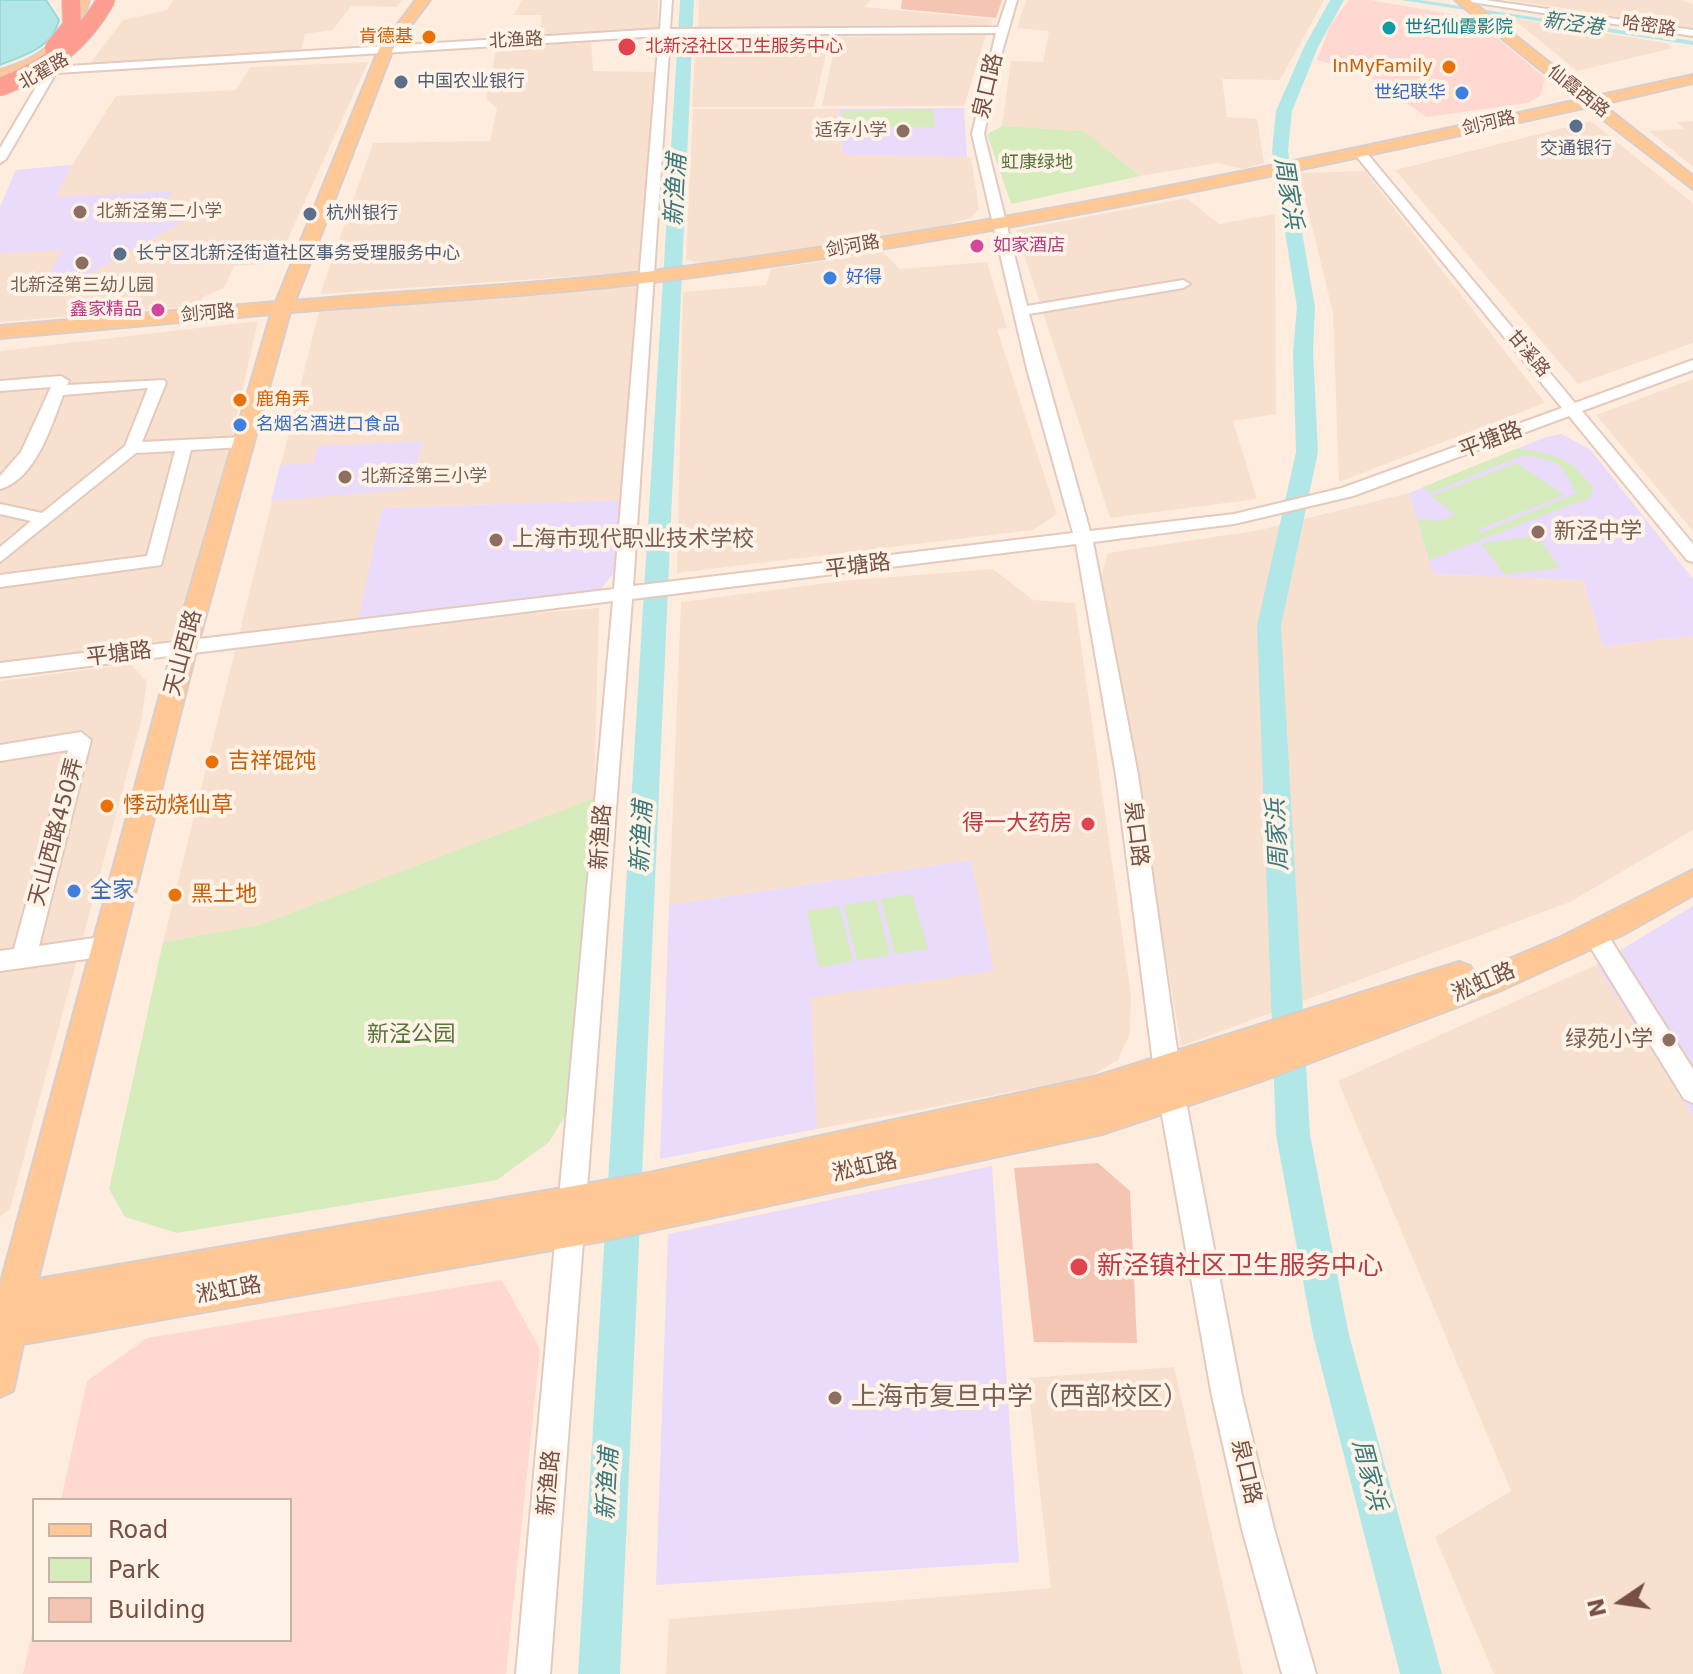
<!DOCTYPE html>
<html>
<head>
<meta charset="utf-8">
<style>
  body { margin:0 }
  #map { position:relative; width:1693px; height:1674px; overflow:hidden; background:#feedde; font-family:"DejaVu Sans",sans-serif }
  canvas { display:block }
  .legend { position:absolute; left:32px; top:1498px; width:260px; height:144px; box-sizing:border-box; background:#fff2e6; border:2px solid #c8b1a6; margin:0; padding:10px 14px; list-style:none; font-size:24px; color:#755045 }
  .legend li { display:flex; align-items:center; gap:16px; height:40px }
  .legend b { width:40px; border:2px solid #c8b1a6 }
  .north { position:absolute; left:1581px; top:1562px; width:80px; height:80px; -webkit-text-stroke:6px #fff2e6; paint-order:stroke; rotate:257deg; font-size:22px; font-weight:700; line-height:32px; text-align:center; color:#755045 }
  .north::after { content:''; display:block; margin:auto; width:28px; height:36px; background:#755045; clip-path:polygon(50% 0,100% 100%,50% 72%,0 100%) }
</style>
</head>
<body>
<div id="map">
<canvas width="1693" height="1674"></canvas>
<ul class="legend">
<li><b style="height:10px;background:#ffc894"></b>Road</li>
<li><b style="height:22px;background:#d6ecbc"></b>Park</li>
<li><b style="height:22px;background:#f5c5b4"></b>Building</li>
</ul>
<div class="north">N</div>
</div>
<script>
const g = document.querySelector('canvas').getContext('2d');
g.lineJoin = 'round';
function fillPath(path, color) { g.fillStyle = color; g.fill(path, 'evenodd'); }
function trace(path, color, width, dash) { g.strokeStyle = color; g.lineWidth = width; g.lineCap = dash ? 'butt' : 'round'; g.setLineDash(dash || []); g.stroke(path); }
function drawText(font, color, halo, rows, align = 'center') {
  g.font = font + ' "DejaVu Sans","Noto Sans SC",sans-serif'; g.lineWidth = 8; g.setLineDash([]); g.textBaseline = 'middle'; g.strokeStyle = halo; g.fillStyle = color; for (const [text, x, y, turn = 0] of rows) {
    g.save(); g.translate(x, y); g.rotate((+turn || 0) * Math.PI / 180); g.textAlign = isNaN(turn) ? turn : align; if (halo) g.strokeText(text, 0, 0); g.fillText(text, 0, 0); g.restore();
  }
}
const residential = new Path2D(`
  M173 0H402L397 7 351 6 333 30 305 34 301 51 89 65 123 20 167 10Z
  M522 0H658V32L539 40 542 15H514Z
  M699 0H871L865 7 993 19 991 25 974 28 698 29Z
  M1026 0H1324L1280 80 1222 79 1227 117 1257 119 1264 163 1243 169 1217 163 1140 176 1084 131 1002 126 1011 61 1043 62 1049 31 1017 28Z
  M1508 0H1682L1693 4V28Z
  M1512 18 1666 43 1673 48 1577 71Z
  M986 35 964 106H822L837 37Z
  M830 36 814 107H692L696 38Z
  M591 41 593 71 655 72 638 272 320 294 373 143 490 141 497 108 486 99 497 45Z
  M368 62 277 263 234 266 224 288 203 297 200 306 0 322V207L16 170 72 165 116 96 236 90 250 67Z
  M693 109H838L842 151 849 155 971 157 979 209 971 218 931 229 777 256 702 264 686 259Z
  M1591 121 1693 203V343L1578 384 1395 170Z
  M1693 121V167L1649 131 1684 129 1677 122Z
  M1365 171 1545 403 1339 482 1333 313 1299 173Z
  M1187 198 1219 224 1275 214 1276 414 1233 421 1257 499 1110 518 1016 230Z
  M883 252 900 269 987 262 1007 328 997 329 1057 514 1033 530 677 573 683 292 766 285 771 269Z
  M641 283 621 500 383 508 358 627 599 608 594 798 259 925 163 942 320 307Z
  M258 321 185 647 0 663V351Z
  M1693 379V531L1596 415Z
  M1409 493 1433 574 1583 580 1603 646 1693 636V830L1570 902 1181 1046 1101 575 1108 553 1260 530Z
  M993 569 1033 600 1075 603 1131 995 1130 1033 1118 1060 1089 1077 817 1129 810 997 971 860 669 905 681 602 842 581Z
  M130 664 147 681 141 722 10 1209 0 1217V681Z
  M1596 965 1693 1116V1674H1494L1435 1537 1511 1491 1338 1081Z
  M1174 1367 1243 1674H666L669 1619 1051 1588 1027 1378Z`);
const commercial = new Path2D(`
  M1349 0H1369L1474 18 1545 78 1540 96 1528 103 1426 117 1363 72 1317 60 1330 26Z
  M502 1280 540 1349 506 1674H23L34 1624V1640H290V1500H61L87 1381 147 1338Z`);
const education = new Path2D(`
  M964 108 967 157 849 155 842 152 838 109Z
  M72 165 56 197 173 191 158 217 193 216 84 277 46 280 62 250 0 253V207L16 170Z
  M1561 434 1590 449 1693 579V636L1603 646 1583 580 1433 574 1409 493 1546 437Z
  M423 441 409 489 271 501 280 465 313 463 317 446Z
  M621 500 614 573 601 589 357 627 382 508Z
  M971 860 994 971 811 997 817 1129 660 1159 669 905Z
  M1693 906V1116L1596 965Z
  M992 1166 1019 1562 656 1585 668 1234Z`);
const green = new Path2D(`
  M933 109 935 127H881L880 120 843 121 842 111Z
  M1002 126 1084 131 1140 176 1011 204 987 134Z
  M1516 449C1551 452 1573 458 1593 489L1591 497 1429 560 1417 519 1437 521 1456 515 1431 496 1517 463 1564 495 1477 530 1481 533 1577 493 1560 465 1539 457 1521 456 1430 493 1423 487Z
  M1537 536 1560 568 1504 574 1481 543Z
  M594 798 565 1116 549 1142 497 1180 177 1233 125 1217 109 1189 163 942 259 925Z
  M912 894 928 949 895 954 881 899Z
  M876 900 890 955 857 960 844 905Z
  M839 906 853 961 819 967 807 911Z`);
const water = new Path2D(`
  M0 0H46L59 20C52 49 24 55 0 65Z`);
const canal = new Path2D(`
  M1401 0H1420L1693 41V45Z`);
const river = new Path2D(`
  M680 0H694L620 1674H578Z
  M1330 0H1344L1318 47 1292 111 1288 151 1315 307 1313 352 1318 452 1281 626 1310 1135 1349 1335 1442 1674H1400L1313 1335 1276 1135 1257 626 1296 452 1293 352 1297 307 1272 151 1276 111 1304 47Z`);
const building = new Path2D(`
  M902 0H1002L996 18 901 9Z
  M1098 1163 1130 1191 1137 1343 1034 1342 1014 1168Z`);
const minor = new Path2D(`
  M662 0H672L670 29 998 27 1007 0H1017L1000 59 984 134 1027 306 1183 280 1190 284 1183 288 1029 314 1090 531 1234 514 1342 488 1562 408 1357 157V151H1365L1575 403 1693 360V370L1582 411 1693 544V562L1687 560 1569 416 1353 496 1234 524 1093 542 1138 775 1180 1070 1242 1396 1274 1529 1316 1674H1282L1242 1529 1212 1396 1154 1070 1116 775 1076 544 632 599 550 1674H516L613 601 0 677V663L614 589 659 36 56 73 6 159 0 163V148L45 72 26 68V64L52 67 660 29ZM996 33 972 134 1027 369 1073 533 633 586 670 35Z
  M1458 0H1485L1693 30V36Z
  M61 376 69 381 67 385 164 380 166 383 142 442 243 437 251 442 243 447 191 450 161 565 0 587V575L147 556 175 451 136 453 0 562V547L31 521 0 514V504L42 513 125 446 148 388 63 395C52 425 35 480 0 489V476L21 452 51 387 0 391V381Z
  M81 732 91 740 39 946 108 936 116 939 120 946 116 953 108 956 0 971V951L14 949 68 750 0 761V745Z
  M1594 923 1602 926 1693 1069V1103L1684 1099 1586 940 1582 933 1586 926Z`);
const major = new Path2D(`
  M75 0H89C76 48 47 67 0 79V70C40 59 64 41 75 0Z
  M416 0H430L393 49 295 301C427 289 561 284 692 266 990 226 1285 165 1578 100L1455 0H1470L1593 97 1693 75V83L1602 104 1693 176V189L1587 107C1291 173 993 237 692 277 559 295 424 301 290 312L197 647 38 1279 649 1173 1094 1077 1459 962 1470 966 1474 974 1561 937 1693 870V895L1624 934 1499 991 1264 1080 1102 1134 602 1241 23 1344 13 1391 0 1397V1286L173 647 271 314 0 338V326L276 302 379 49Z`);
const highwayBridge = new Path2D(`
  M54 48 72 26 71 0
  M0 87C47 69 81 44 106 0`);
const markers = [
  [1389,28,8,"#0f9aa8"],
  [429,37,8,"#e8710a"],
  [627,47,10,"#e0444e"],
  [1449,67,8,"#e8710a"],
  [401,82,8,"#5c6f8a"],
  [1462,93,8,"#3f7fe0"],
  [1576,126,8,"#5c6f8a"],
  [903,131,8,"#8d6e63"],
  [80,212,8,"#8d6e63"],
  [310,214,8,"#5c6f8a"],
  [977,246,8,"#d1479c"],
  [120,254,8,"#5c6f8a"],
  [82,263,8,"#8d6e63"],
  [830,278,8,"#3f7fe0"],
  [158,310,8,"#d1479c"],
  [240,400,8,"#e8710a"],
  [240,425,8,"#3f7fe0"],
  [345,477,8,"#8d6e63"],
  [1538,532,8,"#8d6e63"],
  [496,540,8,"#8d6e63"],
  [212,762,8,"#e8710a"],
  [107,806,8,"#e8710a"],
  [1088,824,8,"#e0444e"],
  [74,891,8,"#3f7fe0"],
  [175,895,8,"#e8710a"],
  [1669,1040,8,"#8d6e63"],
  [1079,1267,10,"#e0444e"],
  [835,1398,8,"#8d6e63"]
];
const farStreetnames = [
  ["哈密路",1649,27,8],
  ["北渔路",516,41,-3],
  ["北翟路",44,72,-30],
  ["仙霞西路",1578,92,38],
  ["剑河路",1489,124,-13],
  ["剑河路",853,247,-10],
  ["剑河路",208,314,-5],
  ["甘溪路",1528,354,50]
];
const farCulturenames = [
  ["世纪仙霞影院",1405,28]
];
const farFoodnames = [
  ["肯德基",413,37],
  ["InMyFamily",1433,67],
  ["鹿角弄",256,400,"left"]
];
const farHealthnames = [
  ["北新泾社区卫生服务中心",645,47]
];
const farServicenames = [
  ["中国农业银行",417,82],
  ["交通银行",1576,149,"center"],
  ["杭州银行",326,214],
  ["长宁区北新泾街道社区事务受理服务中心",136,254]
];
const farShopnames = [
  ["世纪联华",1446,93,"right"],
  ["好得",846,278],
  ["名烟名酒进口食品",256,425]
];
const farEducationnames = [
  ["适存小学",887,131,"right"],
  ["北新泾第二小学",96,212],
  ["北新泾第三幼儿园",82,286,"center"],
  ["北新泾第三小学",361,477]
];
const farParknames = [
  ["虹康绿地",1037,163]
];
const farHotelnames = [
  ["如家酒店",993,246],
  ["鑫家精品",142,310,"right"]
];
const farWaternames = [
  ["新泾港",1573,25,8]
];
const streetNames = [
  ["泉口路",989,86,-77],
  ["平塘路",1491,441,-21],
  ["平塘路",858,567,-7],
  ["天山西路",184,653,-75],
  ["平塘路",119,655,-7],
  ["天山西路450弄",57,832,-75],
  ["泉口路",1135,834,83],
  ["新渔路",602,837,-86],
  ["淞虹路",1484,983,-23],
  ["淞虹路",865,1168,-12],
  ["淞虹路",229,1291,-10],
  ["泉口路",1245,1472,77],
  ["新渔路",550,1483,-85]
];
const educationNames = [
  ["新泾中学",1554,532],
  ["上海市现代职业技术学校",512,540],
  ["绿苑小学",1653,1040,"right"]
];
const foodNames = [
  ["吉祥馄饨",228,762],
  ["悸动烧仙草",123,806],
  ["黑土地",191,895]
];
const healthNames = [
  ["得一大药房",1072,824]
];
const shopNames = [
  ["全家",90,891]
];
const parkNames = [
  ["新泾公园",411,1035]
];
const waterNames = [
  ["新渔浦",677,190,-87],
  ["周家浜",1287,193,81],
  ["周家浜",1279,835,-93],
  ["新渔浦",643,837,-87],
  ["周家浜",1368,1475,75],
  ["新渔浦",609,1484,-87]
];
const nearHealthnames = [
  ["新泾镇社区卫生服务中心",1097,1267]
];
const nearEducationnames = [
  ["上海市复旦中学（西部校区）",851,1398]
];
fillPath(residential, '#f8e0cf');
fillPath(commercial, '#ffd8d1');
fillPath(education, '#eadbfa');
fillPath(green, '#d6ecbc');
fillPath(water, '#b2e7e8');
trace(water, '#98d9da', 2);
fillPath(canal, '#b2e7e8');
fillPath(river, '#b2e7e8');
fillPath(building, '#f5c5b4');
trace(minor, '#e4cabd', 4);
trace(major, '#d8cecb', 4);
fillPath(minor, '#fff');
fillPath(major, '#ffc894');
trace(highwayBridge, '#d8cecb', 20, []);
trace(highwayBridge, '#fd9e90', 18);
for (const [x, y, r, color] of markers) { const dot = new Path2D(); dot.arc(x, y, r, 0, 2 * Math.PI); g.fillStyle = color; g.fill(dot); trace(dot, '#fff2e6', 3); }
drawText('18px', '#755045', '#fff2e6', farStreetnames);
drawText('18px', '#0d838f', '#fff2e6', farCulturenames, 'left');
drawText('18px', '#c56008', '#fff2e6', farFoodnames, 'right');
drawText('18px', '#be3a42', '#fff2e6', farHealthnames, 'left');
drawText('18px', '#4e5e75', '#fff2e6', farServicenames, 'left');
drawText('18px', '#366cbe', '#fff2e6', farShopnames, 'left');
drawText('18px', '#785e54', '#fff2e6', farEducationnames, 'left');
drawText('18px', '#54763a', '#fff2e6', farParknames);
drawText('18px', '#b23c85', '#fff2e6', farHotelnames, 'left');
drawText('italic 20px', '#387a7c', '#fff2e6', farWaternames);
drawText('22px', '#755045', '#fff2e6', streetNames);
drawText('22px', '#785e54', '#fff2e6', educationNames, 'left');
drawText('22px', '#c56008', '#fff2e6', foodNames, 'left');
drawText('22px', '#be3a42', '#fff2e6', healthNames, 'right');
drawText('22px', '#366cbe', '#fff2e6', shopNames, 'left');
drawText('22px', '#54763a', '#fff2e6', parkNames);
drawText('italic 24px', '#387a7c', '#fff2e6', waterNames);
drawText('26px', '#be3a42', '#fff2e6', nearHealthnames, 'left');
drawText('26px', '#785e54', '#fff2e6', nearEducationnames, 'left');
</script>
</body>
</html>
